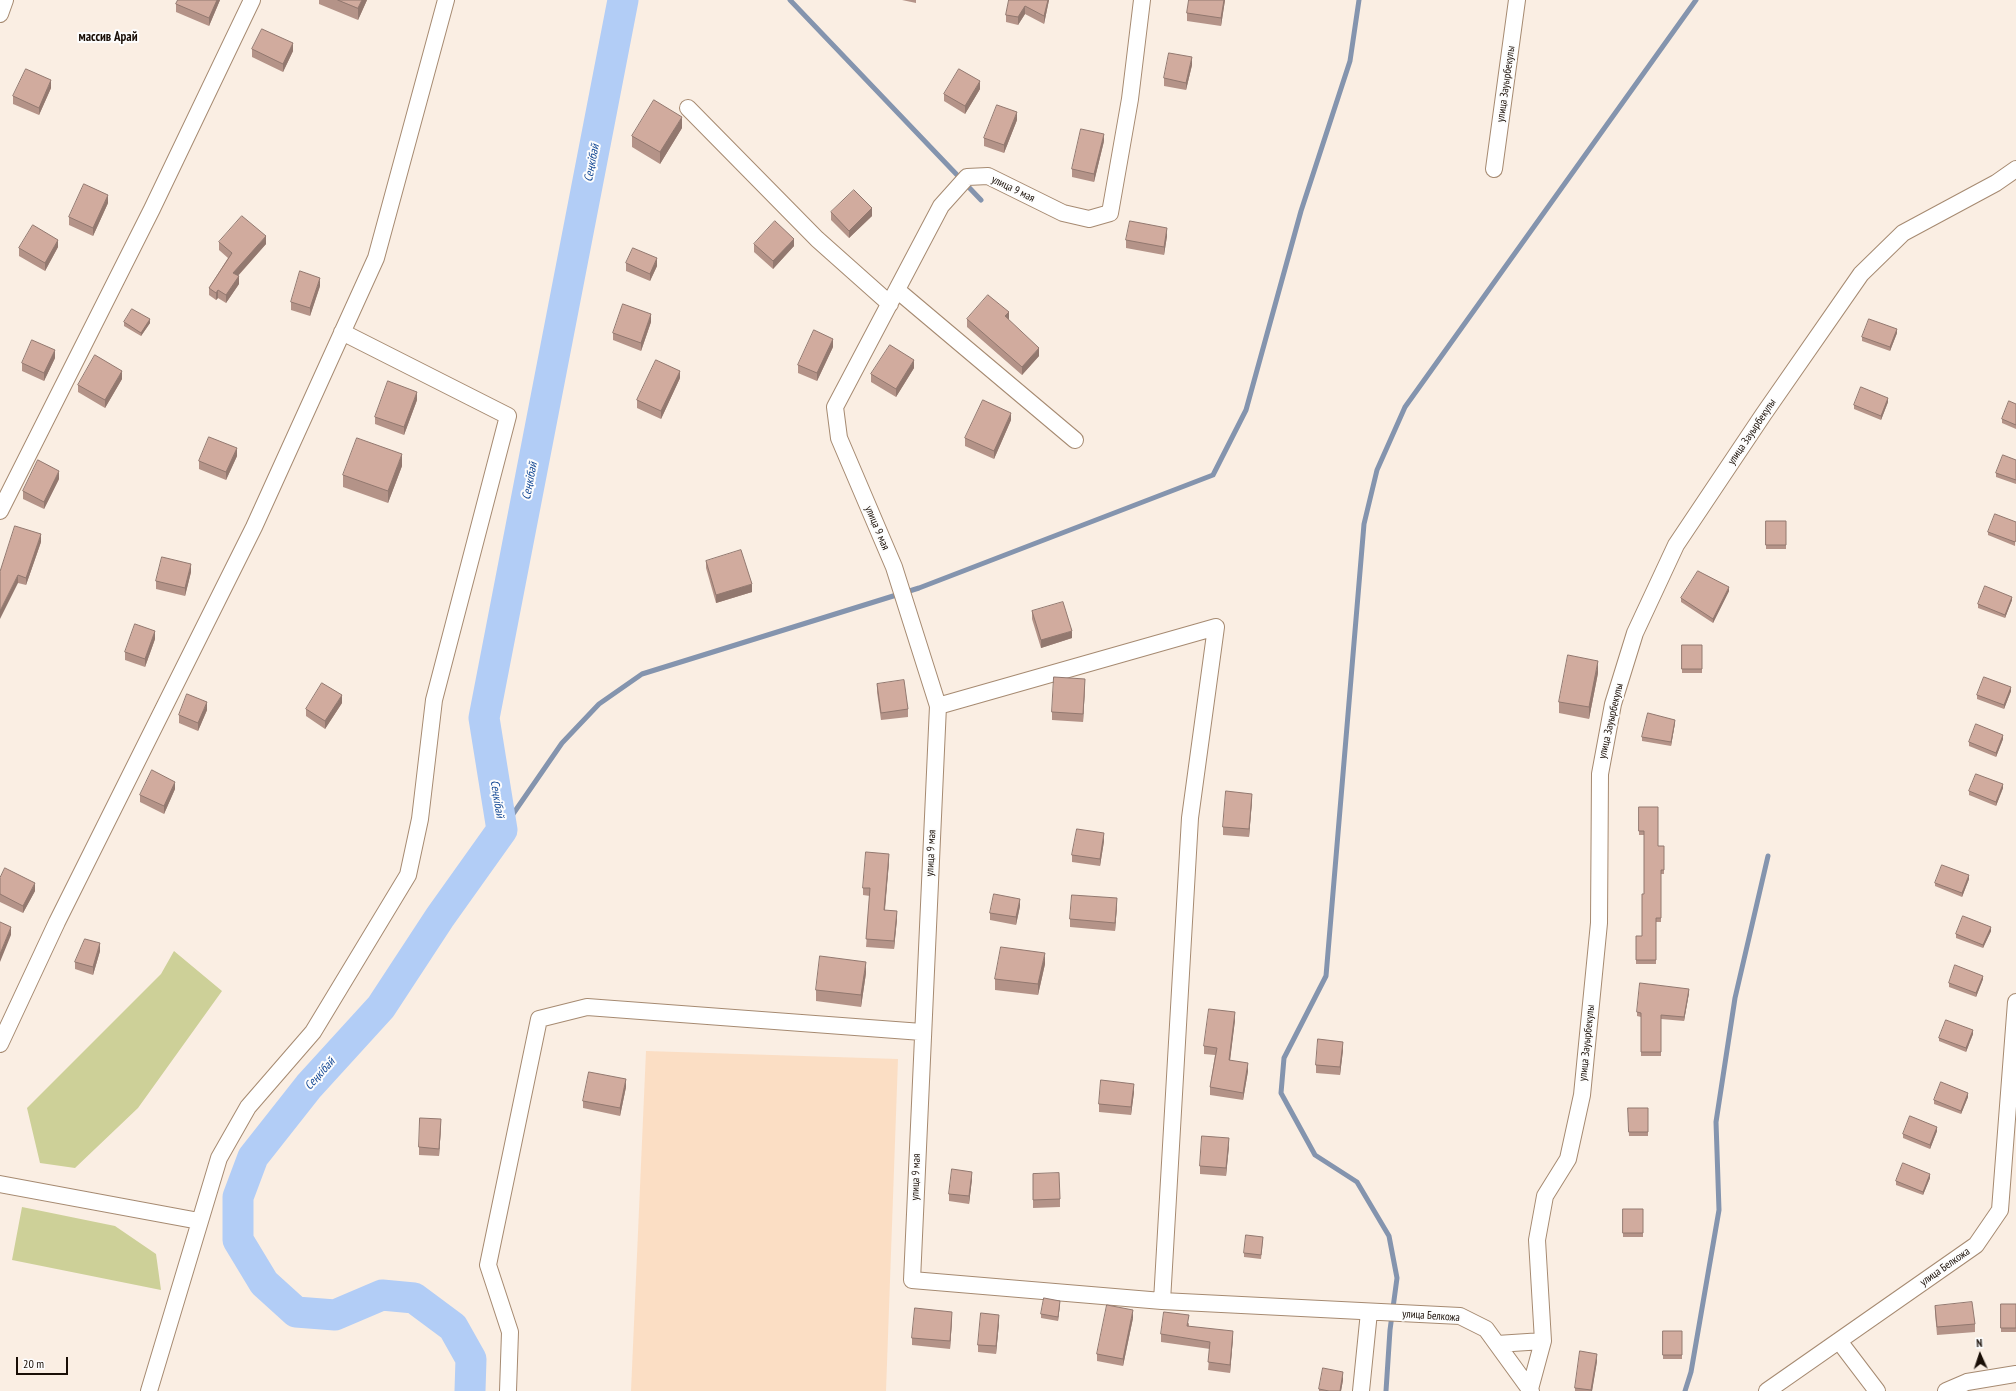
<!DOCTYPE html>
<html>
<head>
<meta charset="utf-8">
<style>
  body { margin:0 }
  #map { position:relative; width:2016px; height:1391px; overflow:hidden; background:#faeee3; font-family:"PT Sans Narrow",sans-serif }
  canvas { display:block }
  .north { position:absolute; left:1960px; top:1335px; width:40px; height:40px; -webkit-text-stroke:3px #fdfdfd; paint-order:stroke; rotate:357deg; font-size:11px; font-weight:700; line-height:16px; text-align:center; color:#190e06 }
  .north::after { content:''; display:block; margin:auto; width:14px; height:18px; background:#190e06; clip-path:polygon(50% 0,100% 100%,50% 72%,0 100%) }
  .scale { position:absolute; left:16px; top:1357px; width:52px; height:18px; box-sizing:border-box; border:2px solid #190e06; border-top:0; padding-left:5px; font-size:12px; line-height:14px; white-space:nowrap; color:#190e06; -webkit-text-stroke:3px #fdfdfd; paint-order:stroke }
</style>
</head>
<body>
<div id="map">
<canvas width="2016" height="1391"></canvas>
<div class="north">N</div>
<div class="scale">20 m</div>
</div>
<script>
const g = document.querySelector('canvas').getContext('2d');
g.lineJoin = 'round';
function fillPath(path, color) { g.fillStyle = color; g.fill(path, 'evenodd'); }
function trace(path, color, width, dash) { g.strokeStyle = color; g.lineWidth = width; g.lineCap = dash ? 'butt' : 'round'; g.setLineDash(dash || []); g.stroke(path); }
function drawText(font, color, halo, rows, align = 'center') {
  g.font = font + ' "PT Sans Narrow",sans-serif'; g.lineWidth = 4; g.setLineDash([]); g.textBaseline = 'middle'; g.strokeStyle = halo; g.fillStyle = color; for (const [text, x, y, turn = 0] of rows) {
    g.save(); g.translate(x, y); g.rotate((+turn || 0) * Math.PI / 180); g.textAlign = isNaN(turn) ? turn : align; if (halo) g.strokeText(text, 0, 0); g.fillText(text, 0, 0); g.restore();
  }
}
const built = new Path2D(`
  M646 1051 898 1059 886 1391H631Z`);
const green = new Path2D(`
  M174 951 222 991 138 1108 75 1168 40 1163 27 1108 161 974Z
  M22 1207 115 1226 156 1254 161 1290 12 1260Z`);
const stream = new Path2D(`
  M790 0 981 200
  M502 830 562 743 599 704 642 674 919 588 1213 475 1246 410 1301 211 1350 61 1359 0
  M1386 1391 1390 1330 1397 1278 1389 1236 1357 1182 1315 1155 1281 1093 1284 1058 1326 976 1364 524 1377 470 1405 407 1696 0
  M1685 1391 1691 1372 1719 1210 1716 1122 1735 998 1768 856`);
const river = new Path2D(`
  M470 1391 471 1359 453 1327 414 1298 382 1295 335 1315 296 1312 264 1283 238 1240V1197L253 1157 309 1086 381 1007 440 917 502 830 484 718 623 0`);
const minor = new Path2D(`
  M1142 0 1130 99 1110 213 1089 219 1063 213 988 176 967 177 941 206 835 407 839 438 894 567 938 706 912 1280 1162 1301 1460 1316 1486 1329 1531 1391
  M0 14 5 0
  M688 108 817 239 890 304
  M1494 169 1517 0
  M897 290 1075 440
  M0 511 152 209 252 0
  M938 706 1216 627 1190 818 1162 1301
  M0 1044 57 922 254 527 376 258 446 0
  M0 1184 199 1221
  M1839 1341 1877 1391
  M1497 1344 1543 1341
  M1530 1389 1543 1341 1537 1240 1545 1196 1568 1159 1582 1095 1599 923 1600 774 1613 704 1635 633 1676 545 1763 415 1861 274 1903 233 1996 183 2016 169
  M149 1391 219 1158 248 1107 313 1032 408 875 420 819 434 700 508 416 342 332
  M508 1391 510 1332 488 1265 539 1019 587 1007 922 1032
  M1361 1391 1369 1312
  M1767 1391 1976 1245 2000 1210 2016 1002
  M1946 1391 1967 1382 2016 1374`);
const wall = new Path2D(`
  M178 0H220L209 26 176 12V4Z
  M319 0H367L358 20 319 4Z
  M902 0H916V3Z
  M1009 0H1049L1044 24 1025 14 1018 25 1006 22V15Z
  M1189 0H1225L1221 26 1187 21V13Z
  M252 49 293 51 283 72 252 57Z
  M1192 65 1186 90 1164 86V78Z
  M51 88 39 115 13 104V96Z
  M980 89 965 114 944 101V94Z
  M1017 120 1004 153 984 146V138Z
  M682 128 660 164 632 147V136Z
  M1104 141 1094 182 1072 177V169Z
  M108 203 93 236 69 225V217Z
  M831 212 872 216 849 238 831 220Z
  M1167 236 1164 255 1126 248V240Z
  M219 242 266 244 238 276 239 284 226 303 218 298 216 300 209 295V288L228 258 219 250Z
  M754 244 794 246 773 269 754 252Z
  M58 247 45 271 19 256V248Z
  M626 263 657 266 650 281 626 271Z
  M320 286 310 316 291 310V302Z
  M967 319 1039 356 1022 375 967 327Z
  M124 322 150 323 141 336 124 326Z
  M651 322 641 351 613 340V333Z
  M1897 333 1890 351 1862 341V337Z
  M833 347 817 381 798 373V365Z
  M55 358 44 381 22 371V363Z
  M914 368 896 397 871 382V374Z
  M680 378 661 419 637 408V400Z
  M122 379 105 408 78 392V385Z
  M417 400 404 435 375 424V417Z
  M1888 402 1881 420 1854 409V405Z
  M2016 404V429L2002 423V419Z
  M1011 420 994 459 965 446V438Z
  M237 456 226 480 199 469V461Z
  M2016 460V484L1996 477V473Z
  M402 466 388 503 343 487V475Z
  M59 479 44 509 23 499V491Z
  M1766 521H1786V549H1766Z
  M2016 522 2015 546 1988 535V532Z
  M41 542 26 585 18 583 0 572Z
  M706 561 752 592 716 603 706 568Z
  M191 572 185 596 156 589V581Z
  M1729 591 1713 623 1681 602V598Z
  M2012 600 2005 618 1978 608V604Z
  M1032 611 1072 638 1041 648 1032 619Z
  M155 639 145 667 125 660V652Z
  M1682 645H1702V673H1682Z
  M1598 673 1589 719 1559 713V702Z
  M877 684 908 709V717L881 720 877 692Z
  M1085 687 1083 722 1052 720V712Z
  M2011 691 2004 709 1977 699V695Z
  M342 703 325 729 306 716V709Z
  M207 710 198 731 179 723V715Z
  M1675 723 1671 746 1642 741V737Z
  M2003 739 1996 757 1969 746V742Z
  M2003 788 1996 806 1969 795V791Z
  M175 789 164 814 140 802V795Z
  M1252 801 1249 837 1223 835V827Z
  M1639 807 1658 846H1664V874H1661V922H1656V964H1636V936H1642L1644 894V835H1639Z
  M1104 841 1100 866 1072 862V855Z
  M889 862 885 910 897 919 894 949 866 947 870 896 863 895V888Z
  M0 878 35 891 23 913 0 902Z
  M1969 879 1962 897 1935 886V883Z
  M1020 906 1016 925 990 920V913Z
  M1117 906 1115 931 1070 927V919Z
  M1991 931 1983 948 1956 938V934Z
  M100 951 93 975 75 969V962Z
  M1045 964 1038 995 995 990V979Z
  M866 973 861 1007 816 1001V990Z
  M1983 979 1976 997 1949 987V983Z
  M1689 993 1684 1021 1661 1019V1056H1641V1017L1637 1016V1012Z
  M1235 1020 1230 1060 1248 1071 1243 1100 1210 1095V1087L1215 1055 1204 1054V1046Z
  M1973 1034 1966 1052 1939 1041V1038Z
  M1343 1050 1340 1075 1316 1073V1065Z
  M626 1087 620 1116 583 1108V1101Z
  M1134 1092 1131 1115 1099 1112V1104Z
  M1968 1097 1961 1114 1934 1104V1100Z
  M1628 1108H1648V1136H1629Z
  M441 1127 439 1156 419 1155V1147Z
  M1937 1131 1930 1149 1903 1138V1134Z
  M1229 1146 1226 1176 1200 1174V1166Z
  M1033 1174 1060 1199V1207L1033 1208Z
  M1930 1178 1923 1195 1896 1185V1181Z
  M972 1179 969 1204 949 1201V1194Z
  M1623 1209H1643V1237H1623Z
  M1263 1240 1261 1259 1244 1257V1253Z
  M1060 1304 1058 1321 1041 1318V1314Z
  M2001 1304H2016V1332H2001Z
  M1935 1306 1975 1324V1332L1937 1335 1935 1313Z
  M1133 1318 1123 1366 1097 1361V1354Z
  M952 1320 950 1349 912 1345V1338Z
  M999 1323 996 1354 978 1352V1345Z
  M1189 1323V1326L1233 1338 1230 1373 1208 1370 1210 1349 1161 1342V1334Z
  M1663 1331H1682V1359H1663Z
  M1597 1361 1592 1391H1575V1388Z
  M1343 1380 1341 1391H1319V1389Z`);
const shadedWall = new Path2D(`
  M217 0H220L209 26V18Z
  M362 0H367L358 20V8Z
  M1048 0H1049L1044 24V16Z
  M1224 0H1225L1221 26V18Z
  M1025 6V14L1018 25V17Z
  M293 43V51L283 72V64Z
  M1192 57V65L1186 90V83Z
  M51 80V88L39 115V108Z
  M980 81V89L965 114V106Z
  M1017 112V120L1004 153V145Z
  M682 117V128L660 164V152Z
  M1104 134V141L1094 182V174Z
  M108 195V203L93 236V228Z
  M872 208V216L849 238V231Z
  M1167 228V236L1164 255V247Z
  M266 236V244L233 281V273Z
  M794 239V246L773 269V261Z
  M58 240V247L45 271V263Z
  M657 258V266L650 281V274Z
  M239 276V284L226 303V295Z
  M320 278V286L310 316V308Z
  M218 290V298L216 300V293Z
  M1009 312V320L1005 316Z
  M651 314V322L641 351V343Z
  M150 319V323L141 336V333Z
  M1897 329V333L1890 351V347Z
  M833 339V347L817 381V373Z
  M1039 348V356L1022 375V367Z
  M55 350V358L44 381V373Z
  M914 360V368L896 397V389Z
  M122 371V379L105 408V400Z
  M680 371V378L661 419V411Z
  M417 392V400L404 435V427Z
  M1888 398V402L1881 420V416Z
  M1011 413V420L994 459V451Z
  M237 448V456L226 480V472Z
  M402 454V466L388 503V491Z
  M59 471V479L44 509V502Z
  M41 534V542L26 585V578Z
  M191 564V572L185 596V588Z
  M18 575V583L0 619V611Z
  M752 584V592L716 603V595Z
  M1729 587V591L1713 623V619Z
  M2012 597V600L2005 618V615Z
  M155 631V639L145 667V659Z
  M1072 631V638L1041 648V640Z
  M1598 661V673L1589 719V707Z
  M1085 679V687L1083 722V714Z
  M2011 687V691L2004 709V705Z
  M342 695V703L325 729V721Z
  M207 702V710L198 731V723Z
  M1675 720V723L1671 746V742Z
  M2003 735V739L1996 757V753Z
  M175 782V789L164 814V806Z
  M2003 784V788L1996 806V802Z
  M1252 794V801L1249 837V829Z
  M1104 833V841L1100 866V859Z
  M889 854V862L884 918V910Z
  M1969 875V879L1962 897V893Z
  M35 883V891L23 913V906Z
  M1117 898V906L1115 931V923Z
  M1020 899V906L1016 925V917Z
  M897 911V919L894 949V941Z
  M11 927V935L0 962V954Z
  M1991 927V931L1983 948V945Z
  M100 943V951L93 975V967Z
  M1045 953V964L1038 995V984Z
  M866 962V973L861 1007V995Z
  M1983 976V979L1976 997V993Z
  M1689 989V993L1684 1021V1017Z
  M1235 1012V1020L1229 1068V1060Z
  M1973 1030V1034L1966 1052V1048Z
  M1343 1042V1050L1340 1075V1067Z
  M1248 1063V1071L1243 1100V1093Z
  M626 1079V1087L620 1116V1108Z
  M1134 1084V1092L1131 1115V1107Z
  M1968 1093V1097L1961 1114V1111Z
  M441 1119V1127L439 1156V1149Z
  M1937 1127V1131L1930 1149V1145Z
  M1229 1138V1146L1226 1176V1168Z
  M972 1172V1179L969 1204V1196Z
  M1930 1174V1178L1923 1195V1192Z
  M1060 1301V1304L1058 1321V1317Z
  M1133 1310V1318L1123 1366V1359Z
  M952 1312V1320L950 1349V1341Z
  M999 1315V1323L996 1354V1346Z
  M1233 1331V1338L1230 1373V1365Z
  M1597 1354V1361L1592 1391H1591Z
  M1343 1372V1380L1341 1391H1340Z`);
const building = new Path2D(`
  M178 0H217L209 18 176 4Z
  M338 0H362L358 8Z
  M1009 0H1048L1044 16 1025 6 1018 17 1006 15Z
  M1189 0H1224L1221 18 1187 13Z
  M262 29 293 43 283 64 252 49Z
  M1169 53 1192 57 1186 83 1164 78Z
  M26 69 51 80 39 108 13 96Z
  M959 69 980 81 965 106 944 94Z
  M654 100 682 117 660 152 632 136Z
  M997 105 1017 112 1004 145 984 138Z
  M1081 129 1104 134 1094 174 1072 169Z
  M84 184 108 195 93 228 69 217Z
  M854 190 872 208 849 231 831 212Z
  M242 216 266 236 233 273 239 276 226 295 218 290 216 293 209 288 232 253 219 242Z
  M775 221 794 239 773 261 754 244Z
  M1130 221 1167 228 1164 247 1126 240Z
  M33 225 58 240 45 263 19 248Z
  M633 248 657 258 650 274 626 263Z
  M300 271 320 278 310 308 291 302Z
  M988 295 1009 312 1005 316 1039 348 1022 367 967 319Z
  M623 304 651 314 641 343 613 333Z
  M132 309 150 319 141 333 124 322Z
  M1869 319 1897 329 1890 347 1862 337Z
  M814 330 833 339 817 373 798 365Z
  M32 340 55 350 44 373 22 363Z
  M890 345 914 360 896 389 871 374Z
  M95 355 122 371 105 400 78 385Z
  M656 360 680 371 661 411 637 400Z
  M388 381 417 392 404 427 375 417Z
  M1861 387 1888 398 1881 416 1854 405Z
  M983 400 1011 413 994 451 965 438Z
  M2009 401 2016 404V425L2002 419Z
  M209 437 237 448 226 472 199 461Z
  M357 438 402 454 388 491 343 475Z
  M2003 455 2016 460V480L1996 473Z
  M38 460 59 471 44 502 23 491Z
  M1995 514 2016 522V540L2015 542 1988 532Z
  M1766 521H1786V545H1766Z
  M15 526 41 534 26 578 18 575 0 611V572Z
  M741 550 752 584 716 595 706 561Z
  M162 557 191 564 185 588 156 581Z
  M1698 571 1729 587 1713 619 1681 598Z
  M1985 586 2012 597 2005 615 1978 604Z
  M1063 602 1072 631 1041 640 1032 611Z
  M135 624 155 631 145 659 125 652Z
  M1682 645H1702V669H1682Z
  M1568 655 1598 661 1589 707 1559 702Z
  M1054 677 1085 679 1083 714 1052 712Z
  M1984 677 2011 687 2004 705 1977 695Z
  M904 680 908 709 881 713 877 684Z
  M322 683 342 695 325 721 306 709Z
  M187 694 207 702 198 723 179 715Z
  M1648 713 1675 720 1671 742 1642 737Z
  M1976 724 2003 735 1996 753 1969 742Z
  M152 770 175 782 164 806 140 795Z
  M1976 774 2003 784 1996 802 1969 791Z
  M1226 791 1252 794 1249 829 1223 827Z
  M1639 807H1658V846H1664V870H1661V918H1656V960H1636V936H1642V894H1644V831H1639Z
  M1077 829 1104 833 1100 859 1072 855Z
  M866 852 889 854 884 910 897 911 894 941 866 939 870 888H863Z
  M1942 865 1969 875 1962 893 1935 883Z
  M5 868 35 883 23 906 0 894V878Z
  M994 894 1020 899 1016 917 990 913Z
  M1072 895 1117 898 1115 923 1070 919Z
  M1963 916 1991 927 1983 945 1956 934Z
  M0 922 11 927 0 954Z
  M85 939 100 943 93 967 75 962Z
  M1001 947 1045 953 1038 984 995 979Z
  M820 956 866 962 861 995 816 990Z
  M1955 965 1983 976 1976 993 1949 983Z
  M1640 983 1689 989 1684 1017 1661 1015V1052H1641V1013L1637 1012Z
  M1209 1009 1235 1012 1229 1060 1248 1063 1243 1093 1210 1087 1217 1048 1204 1046Z
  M1946 1020 1973 1030 1966 1048 1939 1038Z
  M1318 1039 1343 1042 1340 1067 1316 1065Z
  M589 1072 626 1079 620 1108 583 1101Z
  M1101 1080 1134 1084 1131 1107 1099 1104Z
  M1941 1082 1968 1093 1961 1111 1934 1100Z
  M1628 1108H1648V1132H1629Z
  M1910 1116 1937 1127 1930 1145 1903 1134Z
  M420 1118 441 1119 439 1149 419 1147Z
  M1202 1136 1229 1138 1226 1168 1200 1166Z
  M1903 1163 1930 1174 1923 1192 1896 1181Z
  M952 1169 972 1172 969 1196 949 1194Z
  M1059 1173 1060 1199 1033 1200V1174Z
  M1623 1209H1643V1233H1623Z
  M1246 1235 1263 1237 1261 1255 1244 1253Z
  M1044 1298 1060 1301 1058 1317 1041 1314Z
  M1972 1302 1975 1324 1937 1327 1935 1306Z
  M2001 1304H2016V1328H2001Z
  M1107 1305 1133 1310 1123 1359 1097 1354Z
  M915 1308 952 1312 950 1341 912 1338Z
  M1164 1312 1189 1315 1187 1326 1233 1331 1230 1365 1208 1362 1210 1342 1161 1334Z
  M981 1313 999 1315 996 1346 978 1345Z
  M1663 1331H1682V1355H1663Z
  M1580 1351 1597 1354 1591 1390 1575 1388Z
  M1323 1368 1343 1372 1340 1391H1329L1319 1389Z`);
const streetNames = [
  ["улица Зауырбекулы",1506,84,-82],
  ["улица 9 мая",1013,189,26],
  ["улица Зауырбекулы",1752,432,-56],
  ["улица 9 мая",877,528,67],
  ["улица Зауырбекулы",1611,721,-77],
  ["улица 9 мая",931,853,-87],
  ["улица Зауырбекулы",1587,1043,-84],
  ["улица 9 мая",916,1177,-88],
  ["улица Белкожа",1945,1267,-35],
  ["улица Белкожа",1431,1316,4]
];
const waterNames = [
  ["Сеңкібай",592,163,-79],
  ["Сеңкібай",530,481,-79],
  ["Сеңкібай",497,799,81],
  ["Сеңкібай",320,1074,-48]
];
const quarterNames = [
  ["массив Арай",108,37]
];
fillPath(built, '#fbdec4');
fillPath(green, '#cdd098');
trace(stream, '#8494ae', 5);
trace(river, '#b2cdf6', 31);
trace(minor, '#a68a71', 18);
trace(minor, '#fff', 16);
fillPath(wall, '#b49388');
fillPath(shadedWall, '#92786f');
fillPath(building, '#d1ab9e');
trace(building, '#92786f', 1);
drawText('11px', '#190e06', '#fdfdfd', streetNames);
drawText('italic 12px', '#124793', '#fdfdfd', waterNames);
drawText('bold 13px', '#190e06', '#fdfdfd', quarterNames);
</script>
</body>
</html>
